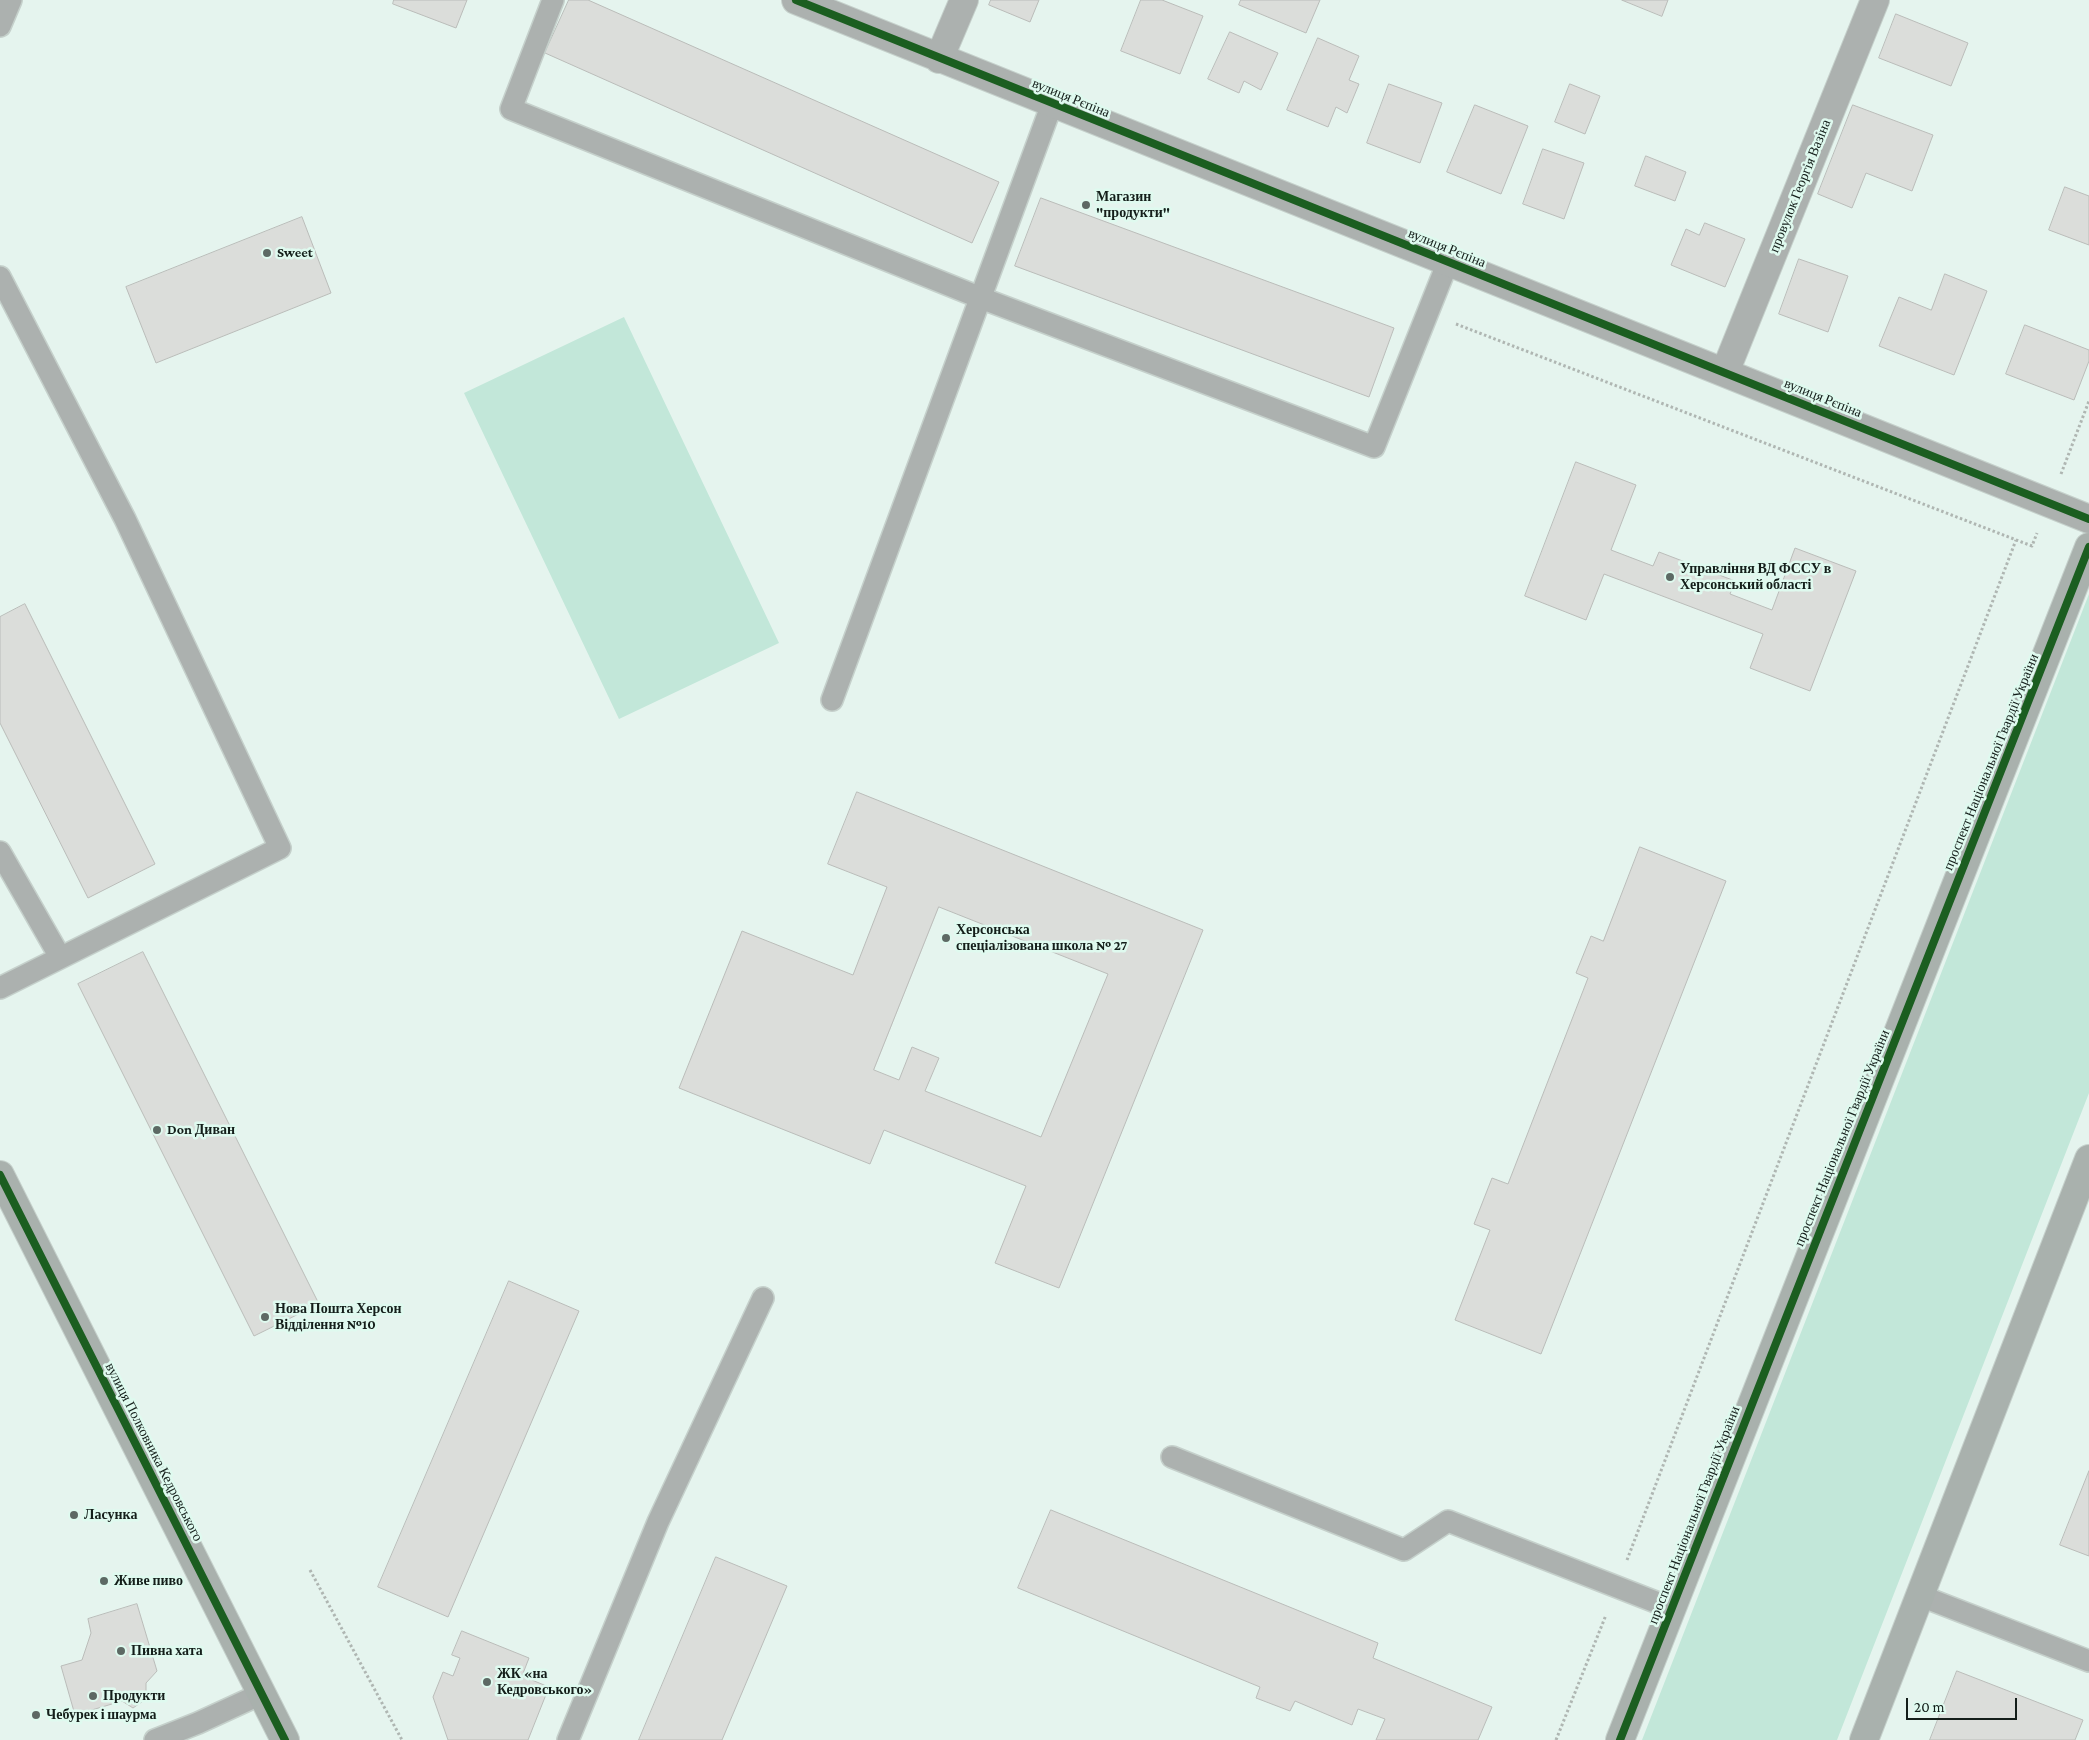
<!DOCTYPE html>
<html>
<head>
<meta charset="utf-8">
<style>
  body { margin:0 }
  #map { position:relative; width:2089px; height:1740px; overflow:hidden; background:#e5f4ee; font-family:"Crimson Pro",serif }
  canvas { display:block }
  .scale { position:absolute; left:1906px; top:1698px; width:111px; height:22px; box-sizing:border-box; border:2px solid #141e1a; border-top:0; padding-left:6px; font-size:15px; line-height:18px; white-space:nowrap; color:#141e1a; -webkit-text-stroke:4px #dffaef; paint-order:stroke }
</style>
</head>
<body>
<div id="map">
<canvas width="2089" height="1740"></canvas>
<div class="scale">20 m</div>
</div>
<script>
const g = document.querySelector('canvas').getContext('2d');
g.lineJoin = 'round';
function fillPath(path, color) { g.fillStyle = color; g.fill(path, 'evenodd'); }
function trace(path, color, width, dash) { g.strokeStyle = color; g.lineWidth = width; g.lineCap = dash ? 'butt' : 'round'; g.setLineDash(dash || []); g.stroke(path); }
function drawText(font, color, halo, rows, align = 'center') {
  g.font = font + ' "Crimson Pro",serif'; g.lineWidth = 5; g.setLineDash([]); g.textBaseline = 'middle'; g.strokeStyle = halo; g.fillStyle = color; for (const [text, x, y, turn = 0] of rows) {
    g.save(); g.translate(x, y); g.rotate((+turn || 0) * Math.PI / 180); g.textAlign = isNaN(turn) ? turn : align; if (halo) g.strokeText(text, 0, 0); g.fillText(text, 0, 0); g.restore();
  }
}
const green = new Path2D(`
  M624 317 779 643 619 719 464 393Z
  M2089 594V1093L1837 1740H1642Z`);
const building = new Path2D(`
  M394 0H467L456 28 393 4Z
  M569 0H588L999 182 972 243 545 53Z
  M991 0H1039L1030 22 989 5Z
  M1141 0H1162L1203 16 1180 74 1121 51Z
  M1241 0H1320L1306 33 1239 5Z
  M1622 0H1668L1662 16Z
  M1896 14 1968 43 1951 86 1879 58Z
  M1230 32 1278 53 1261 90 1244 81 1239 93 1208 79Z
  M1318 38 1359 56 1349 80 1359 84 1347 113 1336 107 1328 127 1287 110Z
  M1389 84 1442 103 1420 163 1367 143Z
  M1570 84 1600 96 1585 134 1555 122Z
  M1475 105 1528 126 1501 194 1447 172Z
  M1853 105 1933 135 1912 191 1866 173 1852 208 1818 194Z
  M1543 149 1584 163 1564 219 1523 204Z
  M1646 156 1686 172 1675 201 1635 186Z
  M2065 187 2089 196V245L2049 230Z
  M1041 198 1394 328 1369 397 1015 266Z
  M302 217 331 293 156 363 126 287Z
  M1705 223 1745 239 1725 287 1671 265 1686 229 1699 235Z
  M1799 259 1848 276 1828 332 1779 314Z
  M1945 274 1987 291 1954 375 1879 346 1899 297 1931 310Z
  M2025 325 2089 350V361L2074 400 2006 374Z
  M1576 462 1636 485 1611 550 1653 566 1659 552 1735 581 1730 594 1772 610 1795 548 1856 571 1810 691 1750 668 1763 634 1604 574 1586 620 1525 596Z
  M25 604 155 864 88 898 0 723V617Z
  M857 792 1203 930 1059 1288 995 1263 1026 1186 884 1130 870 1164 679 1088 742 931 853 975 887 887 828 864ZM939 907 1108 974 1041 1137 925 1091 939 1058 912 1047 899 1080 874 1070Z
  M1640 847 1726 881 1541 1354 1455 1320 1490 1230 1474 1224 1492 1178 1508 1184 1588 978 1576 973 1591 936 1603 941Z
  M143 952 319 1304 254 1336 78 984Z
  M509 1281 579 1311 448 1617 378 1587Z
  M2089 1471V1556L2060 1545Z
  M1051 1510 1378 1643 1373 1658 1492 1707 1478 1740H1376L1385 1719 1358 1709 1352 1725 1295 1701 1290 1711 1256 1698 1260 1687 1018 1588Z
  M716 1557 787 1586 722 1740H639Z
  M137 1604 157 1671 146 1683V1699L133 1708 122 1701 75 1715 61 1666 82 1660 91 1633 88 1619Z
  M462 1631 529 1658 522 1676 549 1687 528 1740H448L433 1697 443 1672 453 1676 460 1658 452 1655Z
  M1957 1671 2083 1720 2075 1740H1930Z`);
const path = new Path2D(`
  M1456 324 2032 546 2037 533
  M2061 474 2089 401
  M1627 1560 2016 540
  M310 1570 402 1740
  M1556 1740 1606 1615`);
const lane = new Path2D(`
  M553 0 511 109 981 298 1374 447 1448 262
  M0 26 11 0
  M0 277 125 519 280 848 0 988
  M832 700 1052 104
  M0 852 60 957
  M1172 1457 1404 1550 1448 1521 1671 1608
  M1921 1596 2089 1661
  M155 1740 198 1723 261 1694
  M568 1740 658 1522 763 1298`);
const street = new Path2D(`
  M796 0 2089 519
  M939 59 964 0
  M1725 372 1875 0`);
const secondary = new Path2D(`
  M0 1175 285 1740
  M1620 1740 2089 547
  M1864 1740 2089 1159`);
const cycleway = new Path2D(`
  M796 0 2089 519
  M0 1175 285 1740
  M1620 1740 2089 547`);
const markers = [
  [1086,205,5,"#5d6964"],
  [267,253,5,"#5d6964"],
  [1670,577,5,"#5d6964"],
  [946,938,5,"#5d6964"],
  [157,1130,5,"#5d6964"],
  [265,1317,5,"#5d6964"],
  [74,1515,5,"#5d6964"],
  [104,1581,5,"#5d6964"],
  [121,1651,5,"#5d6964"],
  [487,1682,5,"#5d6964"],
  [93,1696,5,"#5d6964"],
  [36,1715,5,"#5d6964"]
];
const streetNames = [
  ["вулиця Рєпіна",1071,98,22],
  ["провулок Георгія Вазіна",1800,186,-68],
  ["вулиця Рєпіна",1447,248,22],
  ["вулиця Рєпіна",1823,398,22],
  ["проспект Національної Гвардії України",1991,762,-68],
  ["проспект Національної Гвардії України",1842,1138,-68],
  ["вулиця Полковника Кедровського",154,1452,63],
  ["проспект Національної Гвардії України",1694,1515,-69]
];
const poiNames = [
  ["Магазин",1096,197],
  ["\"продукти\"",1096,213],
  ["Sweet",277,253],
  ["Управління ВД ФССУ в",1680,569],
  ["Херсонський області",1680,585],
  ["Херсонська",956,930],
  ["спеціалізована школа № 27",956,946],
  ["Don Диван",167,1130],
  ["Нова Пошта Херсон",275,1309],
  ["Відділення №10",275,1325],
  ["Ласунка",84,1515],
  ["Живе пиво",114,1581],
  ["Пивна хата",131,1651],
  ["ЖК «на",497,1674],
  ["Кедровського»",497,1690],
  ["Продукти",103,1696],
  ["Чебурек і шаурма",46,1715]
];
fillPath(green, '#c2e7d9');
fillPath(building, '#dbddda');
trace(building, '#babcb9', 1);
trace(lane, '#c5d0cb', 24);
trace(street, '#c5d0cb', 30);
trace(secondary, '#c5d0cb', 30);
trace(path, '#afb6b2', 3, [2.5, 2.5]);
trace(lane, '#acb1af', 21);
trace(street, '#acb1af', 28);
trace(secondary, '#a9b1ad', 28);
trace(cycleway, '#1b5e20', 8);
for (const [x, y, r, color] of markers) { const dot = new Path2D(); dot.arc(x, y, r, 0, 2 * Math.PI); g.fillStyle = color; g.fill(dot); trace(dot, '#dffaef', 2); }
drawText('14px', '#141e1a', '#dffaef', streetNames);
drawText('bold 14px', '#141e1a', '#dffaef', poiNames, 'left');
</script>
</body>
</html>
